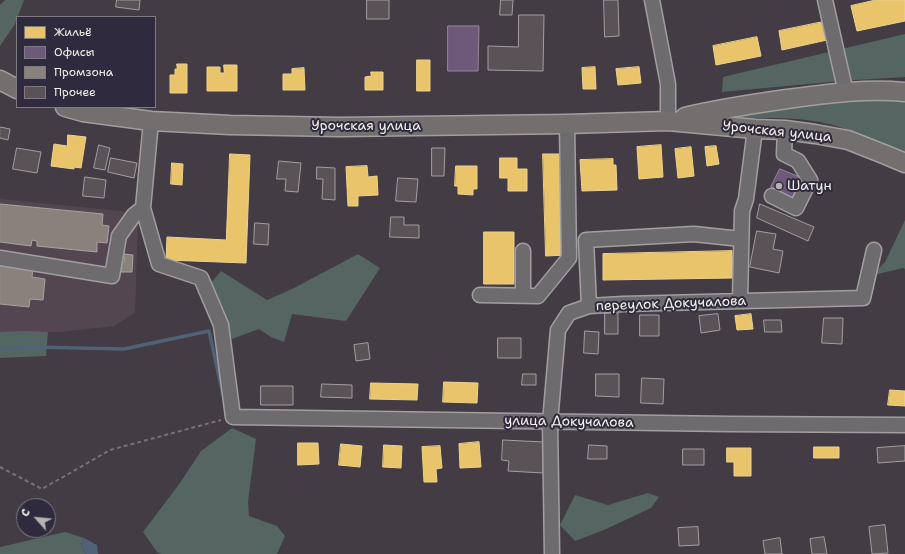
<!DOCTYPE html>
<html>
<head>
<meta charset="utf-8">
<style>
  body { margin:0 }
  #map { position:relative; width:905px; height:554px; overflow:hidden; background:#433c44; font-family:"Shantell Sans",sans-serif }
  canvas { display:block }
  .legend { position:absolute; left:16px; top:16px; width:140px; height:92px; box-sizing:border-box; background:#2f2a3d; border:1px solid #7e7a81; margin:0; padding:5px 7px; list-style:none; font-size:12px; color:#f4f1e8 }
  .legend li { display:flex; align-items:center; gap:8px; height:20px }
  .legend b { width:20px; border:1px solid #7e7a81 }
  .north { position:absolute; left:16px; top:498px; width:40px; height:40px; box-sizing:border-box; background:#2f2a3d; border:1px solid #7e7a81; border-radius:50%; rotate:297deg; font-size:11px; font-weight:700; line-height:16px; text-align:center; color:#f4f1e8 }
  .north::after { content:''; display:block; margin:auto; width:14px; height:18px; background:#b6b2af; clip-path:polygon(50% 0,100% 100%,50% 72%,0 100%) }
</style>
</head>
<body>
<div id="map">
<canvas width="905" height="554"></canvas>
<ul class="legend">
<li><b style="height:11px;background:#e9c46a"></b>Жильё</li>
<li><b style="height:11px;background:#6d597a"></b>Офисы</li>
<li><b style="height:11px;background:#8a817c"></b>Промзона</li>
<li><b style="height:11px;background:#5a5257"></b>Прочее</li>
</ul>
<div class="north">С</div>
</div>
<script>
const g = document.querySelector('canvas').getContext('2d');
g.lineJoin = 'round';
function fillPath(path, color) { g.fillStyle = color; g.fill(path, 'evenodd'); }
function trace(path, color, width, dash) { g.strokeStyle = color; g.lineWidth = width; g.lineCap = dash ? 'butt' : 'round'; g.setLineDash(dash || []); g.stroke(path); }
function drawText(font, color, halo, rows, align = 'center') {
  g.font = font + ' "Shantell Sans",sans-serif'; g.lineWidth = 4; g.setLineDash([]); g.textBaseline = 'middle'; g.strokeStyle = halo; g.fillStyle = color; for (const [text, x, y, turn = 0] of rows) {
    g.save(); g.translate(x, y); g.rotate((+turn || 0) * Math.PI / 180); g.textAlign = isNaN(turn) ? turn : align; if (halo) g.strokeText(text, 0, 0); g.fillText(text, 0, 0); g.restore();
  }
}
const built = new Path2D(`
  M0 199 131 212 138 219 135 313 114 326 60 332H0Z`);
const green = new Path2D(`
  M5 0H24L15 24 0 46V5Z
  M905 34V77L841 81 722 92 723 77Z
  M884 97 905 100V155C874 140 842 124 807 120 774 116 740 119 708 120L699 119Z
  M905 220V269L903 268 873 275 885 262Z
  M358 254 380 268 346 321 292 314 284 342 271 337 259 329 232 339 210 284 221 271 267 300 294 288Z
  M26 331 48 332 46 356 0 358V332Z
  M232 428 256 439 248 502 249 516 277 526 285 536 277 554H161L157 552 143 532 180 483 201 451Z
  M648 493 659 497 651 508 604 530 575 541 560 525 575 495 608 505Z
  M65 532 84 538 81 545 86 554H0V547Z`);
const water = new Path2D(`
  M84 538 97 545 98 554H86L81 545Z`);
const homes = new Path2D(`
  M876 0H905V21L857 31 851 6Z
  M823 22 827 40 782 50 779 31Z
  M757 37 761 56 716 65 713 46Z
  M417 60H430V91H417Z
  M177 64H187V93H170V75H175V69H177Z
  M224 65H237V91H207V67H220V73H224Z
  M595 67 596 89H583L582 68Z
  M639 67 641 83 618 85 616 69Z
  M304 68 305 90H283V74H292V69Z
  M371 72H383V90H365V77L371 76Z
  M68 135 86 137 81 168 74 167V169L51 166 54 144 67 146Z
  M661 145 663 177 639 179 637 147Z
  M716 146 719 164 707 166 705 147Z
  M691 147 694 176 678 178 675 149Z
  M230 154 250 155 246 263 166 260 167 237 226 240Z
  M543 154H564L567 255 546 256Z
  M500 158H517V169H527V191H508V178H500Z
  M613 159V165H616L617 190 582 191 580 160Z
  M172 163 183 164 182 185 171 184Z
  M367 166 368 177 377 176 378 195 358 196V206H348L346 167Z
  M456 166H477V189H473V195L458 194V186H455Z
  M484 232H514V284H484Z
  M732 251 733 278 603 280V254Z
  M751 314 753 329 737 330 735 316Z
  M444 382 478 383 477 403 443 402Z
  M371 383 418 384 417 400 370 399Z
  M890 390 905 391V406L888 405Z
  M479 442 481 467 460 468 459 444Z
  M298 443H318L319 464 298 465Z
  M341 444 362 446 360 467 339 465Z
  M384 445 402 446 401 468 383 467Z
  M440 446 442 468 436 469 437 482H424L422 447Z
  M814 447H839V458H814Z
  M727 448H751V476H734V462H727Z`);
const offices = new Path2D(`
  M448 26H479L478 71H448Z
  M780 169 802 178 792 198 771 187Z`);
const industry = new Path2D(`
  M0 204 103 214 102 225 109 226 107 243 97 242V252L37 246V241L32 240 31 246 0 242Z
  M124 254 133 255 132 272H119V262H124Z
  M0 265 33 268 32 277 45 279 43 300 30 299 29 307 0 304Z`);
const stream = new Path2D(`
  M0 349 33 347 124 349 209 331 223 395`);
const building = new Path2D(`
  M117 0H140L139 10 116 7Z
  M367 0H389V19H367Z
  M501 0H513L512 15H500Z
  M604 0H618L619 36 605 37Z
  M519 15H544L543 71 488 70V46L518 47Z
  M0 127 10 129 8 140 0 138Z
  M99 145 110 148 105 170 94 168Z
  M17 148 41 152 37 173 13 169Z
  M432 148H445L444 176H432Z
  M111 158 137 163 134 178 108 172Z
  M279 161 301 163 298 192 285 191 286 179H277Z
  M317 167 335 168V200L322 199 323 179H317Z
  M85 177 106 180 104 198 83 196Z
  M398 178 418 179 416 202 396 201Z
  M760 204 814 227 808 241 757 218Z
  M391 217H404V225H419V238L390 237Z
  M255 223 269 224 268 245 254 244Z
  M757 231 776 234 773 249 783 251 779 273 750 267Z
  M605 313H618V334H605Z
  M718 314 720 330 701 333 699 316Z
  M640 315H659V336H640Z
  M824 318H843L842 344 822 343Z
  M764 320H781L782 332H765Z
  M585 331 599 332 598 354 584 353Z
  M498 338H521V358H498Z
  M368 343 370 359 356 361 354 345Z
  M523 374H536V385H522Z
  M596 374H619V397L596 396Z
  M642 378 664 379 663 404 641 403Z
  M322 384 352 385V398L321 397Z
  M261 386H293V405H261Z
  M503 440 544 442 543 473 508 471 509 461 502 460Z
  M589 445 607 446V459H588Z
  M905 446V461L878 463 877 448Z
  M683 449H704V465H683Z
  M885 525 888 553 872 554 869 527Z
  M698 527 699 545 679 546 678 528Z
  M824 537 827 554H812L810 539Z
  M780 538 782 554H765L763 541Z`);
const path = new Path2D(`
  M0 467 42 489 110 450 221 420`);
const minor = new Path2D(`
  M652 0 668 84V121
  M825 0 846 93
  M151 121 143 208 159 264 201 278 221 325 233 417 730 424 905 425
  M772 196 796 208 810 180 798 161 784 154 785 130
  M0 258 112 276 119 236 134 215 143 208
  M480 295 538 296 569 258 567 124
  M523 295V251
  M740 301 742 211 746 199 755 129
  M589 306 586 240 694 234 741 239
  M552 554 550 422 558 330 569 313 589 306 623 304 863 298 874 250`);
const major = new Path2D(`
  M0 80 17 89
  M65 107 83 112 151 121 230 125 340 127 567 124 668 121 755 129 785 130 815 134 848 140 886 155 905 163
  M685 117C718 109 752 104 787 99 825 94 866 88 905 92`);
const markers = [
  [779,186,4,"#b6b2af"]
];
const streetNames = [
  ["Урочская улица",366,126],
  ["Урочская улица",777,132,6],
  ["переулок Докучалова",671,304,-2],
  ["улица Докучалова",569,422,1]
];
const poiNames = [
  ["Шатун",787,186]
];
fillPath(built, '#534651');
fillPath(green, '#556561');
fillPath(water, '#4f6276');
fillPath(homes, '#e9c46a');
trace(homes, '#ecd290', 1);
fillPath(offices, '#6d597a');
trace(offices, '#96879b', 1);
fillPath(industry, '#8a817c');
trace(industry, '#aaa39c', 1);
trace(stream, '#4f6276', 3.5);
fillPath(building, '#5a5257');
trace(building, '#a29ea0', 1);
trace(minor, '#a29ea0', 17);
trace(major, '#a29ea0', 21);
trace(path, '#757276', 2, [4, 3]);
trace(minor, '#6e6b6e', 14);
trace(major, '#736f6f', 18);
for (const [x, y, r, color] of markers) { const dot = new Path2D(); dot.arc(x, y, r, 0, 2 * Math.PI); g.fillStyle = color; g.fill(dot); trace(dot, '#2f2a3d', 1.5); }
drawText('14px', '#f4f1e8', '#2f2a3d', streetNames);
drawText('14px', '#f4f1e8', '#2f2a3d', poiNames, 'left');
</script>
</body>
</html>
